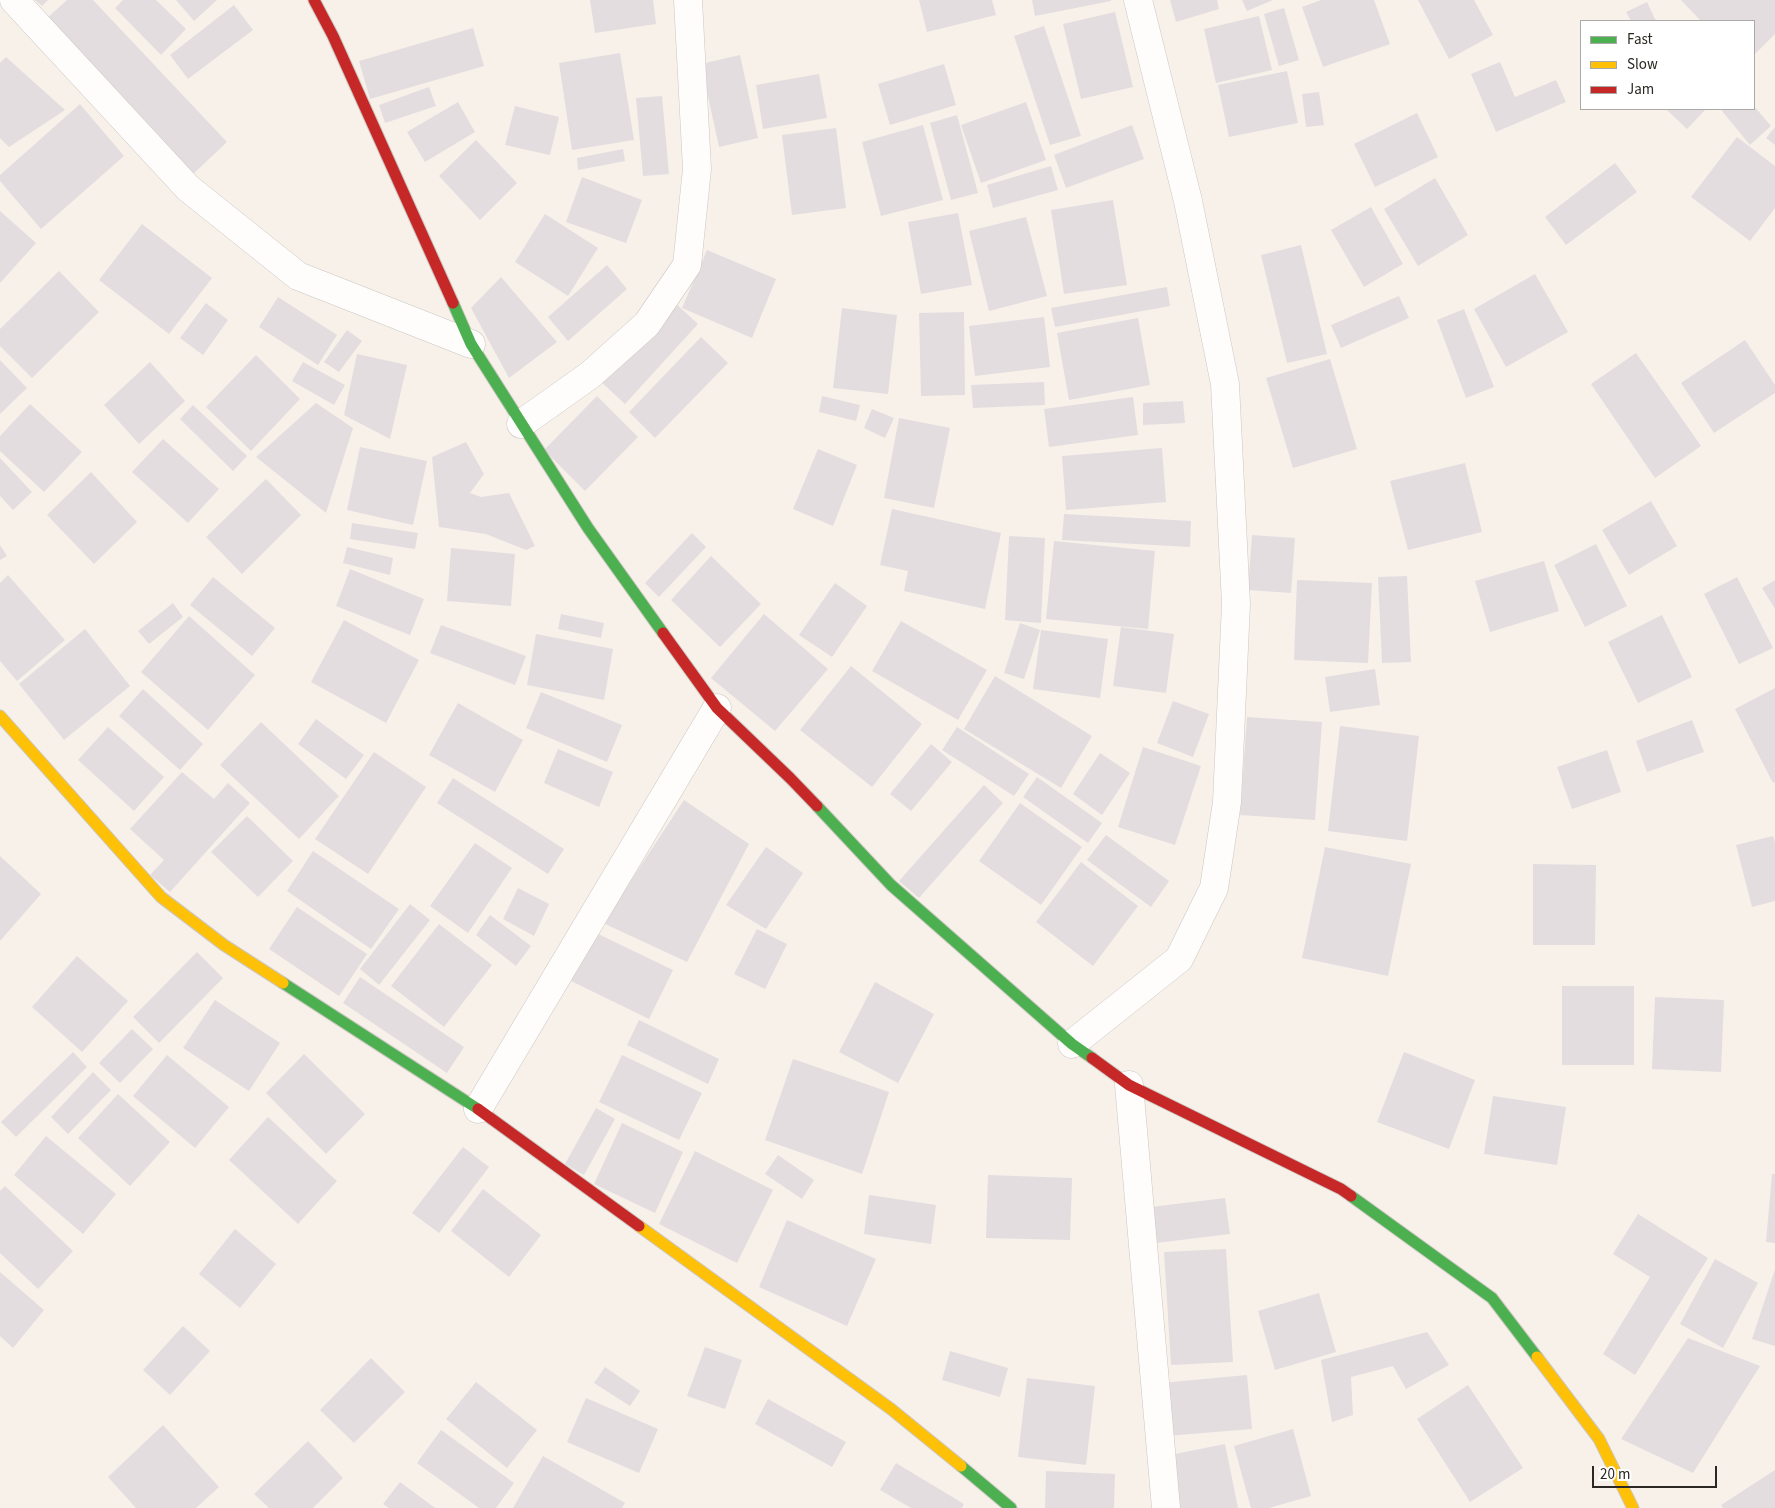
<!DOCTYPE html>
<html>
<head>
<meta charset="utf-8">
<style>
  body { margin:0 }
  #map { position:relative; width:1775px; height:1508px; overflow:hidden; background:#f7f1ea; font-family:"Source Sans 3",sans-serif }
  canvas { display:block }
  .legend { position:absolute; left:1580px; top:20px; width:175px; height:90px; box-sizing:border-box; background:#fff; border:1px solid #aaa9a7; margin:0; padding:6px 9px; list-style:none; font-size:15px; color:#2b2722 }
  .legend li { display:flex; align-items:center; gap:10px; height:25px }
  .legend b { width:25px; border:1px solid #aaa9a7 }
  .scale { position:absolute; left:1592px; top:1466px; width:125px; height:22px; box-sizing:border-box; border:2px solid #2b2722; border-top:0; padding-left:6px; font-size:15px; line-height:18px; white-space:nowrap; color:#2b2722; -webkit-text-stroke:4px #fff; paint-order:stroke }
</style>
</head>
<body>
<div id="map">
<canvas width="1775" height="1508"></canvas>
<ul class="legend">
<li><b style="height:6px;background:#4caf50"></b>Fast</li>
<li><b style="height:6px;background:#ffc107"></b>Slow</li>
<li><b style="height:6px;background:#c62828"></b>Jam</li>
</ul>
<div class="scale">20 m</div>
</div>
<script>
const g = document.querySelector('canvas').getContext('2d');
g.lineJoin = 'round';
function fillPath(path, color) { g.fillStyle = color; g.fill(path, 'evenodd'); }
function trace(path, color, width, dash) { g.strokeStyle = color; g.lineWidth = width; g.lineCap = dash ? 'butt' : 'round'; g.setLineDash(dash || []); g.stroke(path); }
const building = new Path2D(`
  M35 0H48L42 6Z
  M67 0H93L227 142 192 175 45 20Z
  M123 0H156L186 29 161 55 115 8Z
  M176 0H217L194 21Z
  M590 0H653L656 24 595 33Z
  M919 0H992L996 15 927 32Z
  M1032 0H1111V1L1035 16Z
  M1170 0H1217L1219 9 1176 22Z
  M1242 0H1273L1247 11Z
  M1321 0H1374L1390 44 1323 67 1302 7Z
  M1418 0H1474L1493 35 1449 59Z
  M1681 0H1775V34L1754 55V21H1701Z
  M1647 2 1656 21H1631L1626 12Z
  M234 5 253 30 188 79 170 55Z
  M1284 8 1299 60 1279 66 1264 14Z
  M1115 12 1133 87 1081 99 1063 24Z
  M1259 16 1272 70 1216 83 1204 29Z
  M1044 26 1081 136 1050 145 1014 36Z
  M473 28 484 66 370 99 359 61Z
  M620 53 634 140 572 150 559 63Z
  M740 55 758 138 719 147 701 64Z
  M6 57 65 110 9 147 0 138V63Z
  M1500 62 1515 97 1556 80 1566 102 1496 132 1471 74Z
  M944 64 956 105 890 125 878 84Z
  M1287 71 1298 123 1229 137 1218 85Z
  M819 74 827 118 763 129 756 85Z
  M429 87 436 106 385 123 379 105Z
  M1319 92 1324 125 1306 127 1302 94Z
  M662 96 669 174 643 176 636 98Z
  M458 102 475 132 425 162 407 132Z
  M1026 102 1046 160 981 183 961 125Z
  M80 104 124 156 41 229 0 181V175Z
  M515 106 559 117 550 155 505 145Z
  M1754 106 1771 126 1750 145 1722 111 1724 109H1754Z
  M1666 109H1706L1687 129Z
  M1417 113 1438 157 1375 187 1354 144Z
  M957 115 978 193 951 200 930 123Z
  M923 125 943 200 881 216 862 142Z
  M1132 125 1144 159 1066 188 1054 155Z
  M1775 127V145L1766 138Z
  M836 128 846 208 792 215 782 135Z
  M1737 137 1775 166V208L1750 241 1691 197Z
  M476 140 517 183 480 220 439 176Z
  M623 149 625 161 578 170 577 158Z
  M1615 163 1637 192 1566 245 1545 217Z
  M1051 166 1058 190 993 208 987 185Z
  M582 177 642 200 626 243 566 222Z
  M1435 178 1468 235 1418 266 1384 209Z
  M1113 200 1127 285 1064 294 1051 210Z
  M1371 207 1403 264 1364 287 1331 230Z
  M0 211 36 243 0 283Z
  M958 213 972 285 921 294 908 222Z
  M545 214 598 248 568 296 515 262Z
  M1026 217 1047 296 989 311 969 231Z
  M142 224 212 278 169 334 99 280Z
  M1301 245 1327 354 1287 363 1261 255Z
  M707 250 776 279 752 338 682 308Z
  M607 265 627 289 568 341 548 317Z
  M59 271 99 312 32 378 0 346V329Z
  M1535 274 1568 332 1506 367 1474 309Z
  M501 277 557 342 509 378 471 308Z
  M1167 287 1170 306 1055 327 1051 308Z
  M1399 296 1409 318 1341 348 1331 325Z
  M278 297 337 335 318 365 259 327Z
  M674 302 698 324 625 404 601 382Z
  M206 303 228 320 203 355 180 338Z
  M842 308 897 315 888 394 833 388Z
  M1464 309 1494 387 1466 398 1437 320Z
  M964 312 965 395 921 396 919 313Z
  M1044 317 1050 367 975 376 969 326Z
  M1138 318 1150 385 1069 400 1057 333Z
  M347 330 362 341 339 372 324 362Z
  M701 337 728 363 655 438 629 412Z
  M1745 340 1775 385V393L1714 433 1681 383Z
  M1636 353 1701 446 1655 478 1591 384Z
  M357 354 407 365 390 439 344 415Z
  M256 355 300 399 251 451 206 407Z
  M1330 359 1357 449 1293 468 1266 378Z
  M0 360 27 388 0 414Z
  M150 362 185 401 139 444 104 405Z
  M303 362 345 385 334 405 292 381Z
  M1044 382 1045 405 973 408 971 385Z
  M597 396 638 437 585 491 544 450Z
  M822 396 860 405 856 421 819 412Z
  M1133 397 1138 435 1049 447 1044 409Z
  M1183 401 1185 423 1143 425V403Z
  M316 403 353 428 326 513 256 457Z
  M30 404 82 452 44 492 0 451V436Z
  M193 405 247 456 233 471 180 419Z
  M872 409 894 418 885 438 864 428Z
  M899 418 950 428 934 508 884 498Z
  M163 439 219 489 188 523 132 472Z
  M466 442 484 474 470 493 481 497 509 493 535 546 526 550 486 534 439 527 432 457Z
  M360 447 427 461 413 525 347 510Z
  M1162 448 1166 502 1066 510 1062 456Z
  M818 449 857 465 833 526 793 509Z
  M0 458 32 492 13 510 0 496Z
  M1465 463 1482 532 1408 550 1390 481Z
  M91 472 137 522 94 564 47 515Z
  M266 479 301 515 242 574 206 537Z
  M1651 501 1677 546 1629 575 1602 530Z
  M892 509 1001 533 985 609 904 591 908 571 880 565Z
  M1064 514 1191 521 1190 547 1062 540Z
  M352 523 418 533 415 549 350 539Z
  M692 533 706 547 659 597 645 583Z
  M1252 535 1295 538 1291 593 1248 590Z
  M1009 536 1045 538 1041 623 1005 620Z
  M1054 541 1155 551 1148 629 1046 619Z
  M1596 544 1627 606 1585 627 1554 565Z
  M0 545 7 556 0 560Z
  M347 547 393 558 390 575 343 563Z
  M451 548 515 554 511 606 447 601Z
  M711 556 761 604 720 647 671 600Z
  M1544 561 1559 611 1490 632 1475 581Z
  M350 569 424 599 410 635 336 606Z
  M8 575 65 640 17 681 0 661V583Z
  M1407 576 1411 662 1382 663 1378 577Z
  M213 577 275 628 252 656 190 605Z
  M1737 577 1773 648 1739 664 1704 594Z
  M1297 580 1372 583 1368 663 1294 660Z
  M1775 580V609L1762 588Z
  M835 583 867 606 832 657 799 635Z
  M173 603 183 617 149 644 138 631Z
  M561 614 604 623 601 638 558 629Z
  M764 614 828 669 775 731 711 678Z
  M1662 615 1692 677 1638 703 1608 642Z
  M189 616 255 675 208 730 141 672Z
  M344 620 419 660 386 723 311 682Z
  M901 621 987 670 958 720 872 671Z
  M1020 623 1040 630 1024 679 1004 673Z
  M441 625 526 656 515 685 430 653Z
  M1121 627 1174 634 1166 693 1113 686Z
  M85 629 130 686 64 740 19 684Z
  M1041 630 1108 639 1100 698 1033 689Z
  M536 634 613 649 604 700 527 685Z
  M851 666 922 724 872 787 800 730Z
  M1375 669 1380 705 1330 712 1325 677Z
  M995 676 1092 736 1061 788 964 729Z
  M1775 688V782L1773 783 1735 709Z
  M143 689 203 744 180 770 119 716Z
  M541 692 622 725 607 762 526 728Z
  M1173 701 1209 714 1193 757 1157 743Z
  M458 703 523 740 495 792 429 755Z
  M1247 717 1322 722 1315 820 1240 815Z
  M316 719 364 755 346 779 298 744Z
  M1692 720 1704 752 1647 772 1636 741Z
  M261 722 339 796 299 839 220 765Z
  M1340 726 1419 736 1407 841 1328 831Z
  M108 727 164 777 134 811 78 760Z
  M957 727 1029 774 1014 796 942 750Z
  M931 744 952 762 911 811 890 794Z
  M1143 747 1201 766 1175 845 1118 827Z
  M558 749 613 772 599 807 544 783Z
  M1607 750 1621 792 1572 809 1557 767Z
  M374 752 426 787 368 874 315 839Z
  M1100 753 1130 773 1102 815 1073 794Z
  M182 772 214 799 228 783 250 803 170 892 150 875 164 860 130 829Z
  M1037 777 1102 823 1088 843 1023 797Z
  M453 778 564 849 548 874 437 803Z
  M984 785 1003 803 919 898 899 881Z
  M684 800 749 844 687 962 603 923Z
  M1020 803 1082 847 1041 905 979 861Z
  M247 816 293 861 258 897 211 852Z
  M1106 835 1169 881 1151 907 1087 860Z
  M1773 836 1775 842V901L1752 907 1736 845Z
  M475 843 512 868 468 933 430 906Z
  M766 847 803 873 766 929 726 905Z
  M1325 847 1411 864 1388 976 1302 958Z
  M313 851 399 909 371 949 287 891Z
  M0 856 41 894 0 941Z
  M1081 862 1138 906 1093 966 1036 922Z
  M1533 864 1596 865 1595 945H1533Z
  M518 888 549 904 534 936 503 919Z
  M410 904 430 920 379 985 360 969Z
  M297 907 367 954 339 996 269 949Z
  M490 915 531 946 516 966 476 935Z
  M439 924 492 965 444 1027 391 986Z
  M757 929 787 944 765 989 734 974Z
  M594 932 673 970 649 1019 571 981Z
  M197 952 223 978 159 1043 133 1017Z
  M77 956 128 1001 82 1052 32 1007Z
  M360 977 464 1047 447 1073 343 1003Z
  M875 982 934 1014 898 1083 839 1052Z
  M1562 986H1634V1065H1562Z
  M1655 997 1724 1000 1721 1072 1652 1069Z
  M215 1000 280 1043 249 1091 183 1048Z
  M639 1020 719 1059 708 1084 627 1045Z
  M132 1029 153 1049 120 1083 99 1063Z
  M73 1052 87 1067 16 1137 1 1122Z
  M1404 1052 1475 1080 1449 1149 1377 1122Z
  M304 1054 365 1114 326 1154 266 1093Z
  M167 1055 229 1107 195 1148 133 1096Z
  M622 1055 702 1093 679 1140 599 1102Z
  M793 1059 889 1092 862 1174 765 1140Z
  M93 1072 111 1090 68 1134 51 1117Z
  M118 1094 170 1142 130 1186 78 1138Z
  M1493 1096 1566 1107 1557 1165 1484 1154Z
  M596 1108 615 1119 584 1175 565 1164Z
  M268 1117 337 1181 298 1224 229 1160Z
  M622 1123 683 1152 655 1213 594 1184Z
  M46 1136 116 1194 83 1234 14 1175Z
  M463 1147 489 1167 439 1233 412 1213Z
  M695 1151 773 1190 737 1263 659 1224Z
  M778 1155 814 1180 802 1199 765 1174Z
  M1772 1174H1775V1243L1766 1242Z
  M988 1175 1072 1178 1070 1240 986 1238Z
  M5 1186 73 1251 38 1289 0 1253V1191Z
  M483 1189 541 1235 509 1277 451 1231Z
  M869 1195 936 1205 931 1244 864 1234Z
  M1225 1198 1230 1234 1156 1243 1151 1207Z
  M1638 1214 1708 1258 1635 1375 1603 1354 1650 1277 1613 1254Z
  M787 1220 876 1259 847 1326 759 1287Z
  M235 1229 276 1264 240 1308 199 1274Z
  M1226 1249 1233 1362 1171 1365 1164 1252Z
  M1715 1259 1758 1283 1723 1348 1680 1324Z
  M1775 1269V1346L1752 1339Z
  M0 1272 44 1310 13 1348 0 1336Z
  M1319 1293 1336 1352 1275 1370 1258 1311Z
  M183 1326 210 1351 170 1395 143 1370Z
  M1427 1332 1449 1365 1406 1389 1393 1366 1351 1377 1353 1415 1332 1422 1321 1360Z
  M1688 1338 1760 1366 1693 1473 1621 1439Z
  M705 1347 742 1360 725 1409 687 1396Z
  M950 1351 1008 1368 1000 1397 942 1380Z
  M371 1358 405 1392 354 1443 320 1410Z
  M605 1367 640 1391 630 1406 594 1383Z
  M1247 1375 1252 1429 1166 1436 1161 1383Z
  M1027 1378 1095 1386 1086 1465 1018 1457Z
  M476 1382 537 1430 507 1468 446 1419Z
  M1468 1385 1523 1468 1470 1502 1417 1419Z
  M586 1398 658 1429 639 1473 567 1442Z
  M768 1399 846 1442 832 1467 755 1424Z
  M163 1425 219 1487 196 1508H136L108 1477Z
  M1293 1429 1311 1496 1269 1508H1251L1234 1446Z
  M441 1430 514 1483 496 1508H479L417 1463Z
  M308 1441 343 1478 313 1508H269L254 1494Z
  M1225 1444 1238 1508H1175L1165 1456Z
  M543 1456 625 1503 622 1508H513Z
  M896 1463 964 1504 962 1508H911L880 1490Z
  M1775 1470V1508H1723L1721 1505Z
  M1046 1471 1115 1474 1114 1508H1045Z
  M400 1482 435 1508H389L383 1504Z`);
const street = new Path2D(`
  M14 0 188 188 298 276 471 344
  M521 424 590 375 647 324 687 265 697 169 688 0
  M1072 1044 1179 959 1214 888 1227 802 1236 604 1225 384 1188 201 1138 0
  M1129 1085 1166 1508
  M478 1109 717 708`);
const fast = new Path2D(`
  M453 303 471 344 588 528 663 633
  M817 806 891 885 1072 1044 1092 1058
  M283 983 478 1109
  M1351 1196 1492 1298 1537 1357
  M961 1466 1011 1508`);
const slow = new Path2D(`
  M0 716 161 897 224 945 283 983
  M639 1226 891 1409 961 1466
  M1537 1357 1599 1439 1633 1508`);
const jam = new Path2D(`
  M314 0 333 36 453 303
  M663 633 717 708 790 778 817 806
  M1092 1058 1129 1085 1341 1189 1351 1196
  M478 1109 639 1226`);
fillPath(building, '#e3dde0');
trace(street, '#cbc6c1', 29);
trace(fast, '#cbc6c1', 13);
trace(slow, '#cbc6c1', 13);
trace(jam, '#cbc6c1', 13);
trace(street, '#fefdfc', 28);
trace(fast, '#4caf50', 11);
trace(slow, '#ffc107', 11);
trace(jam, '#c62828', 11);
</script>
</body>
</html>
